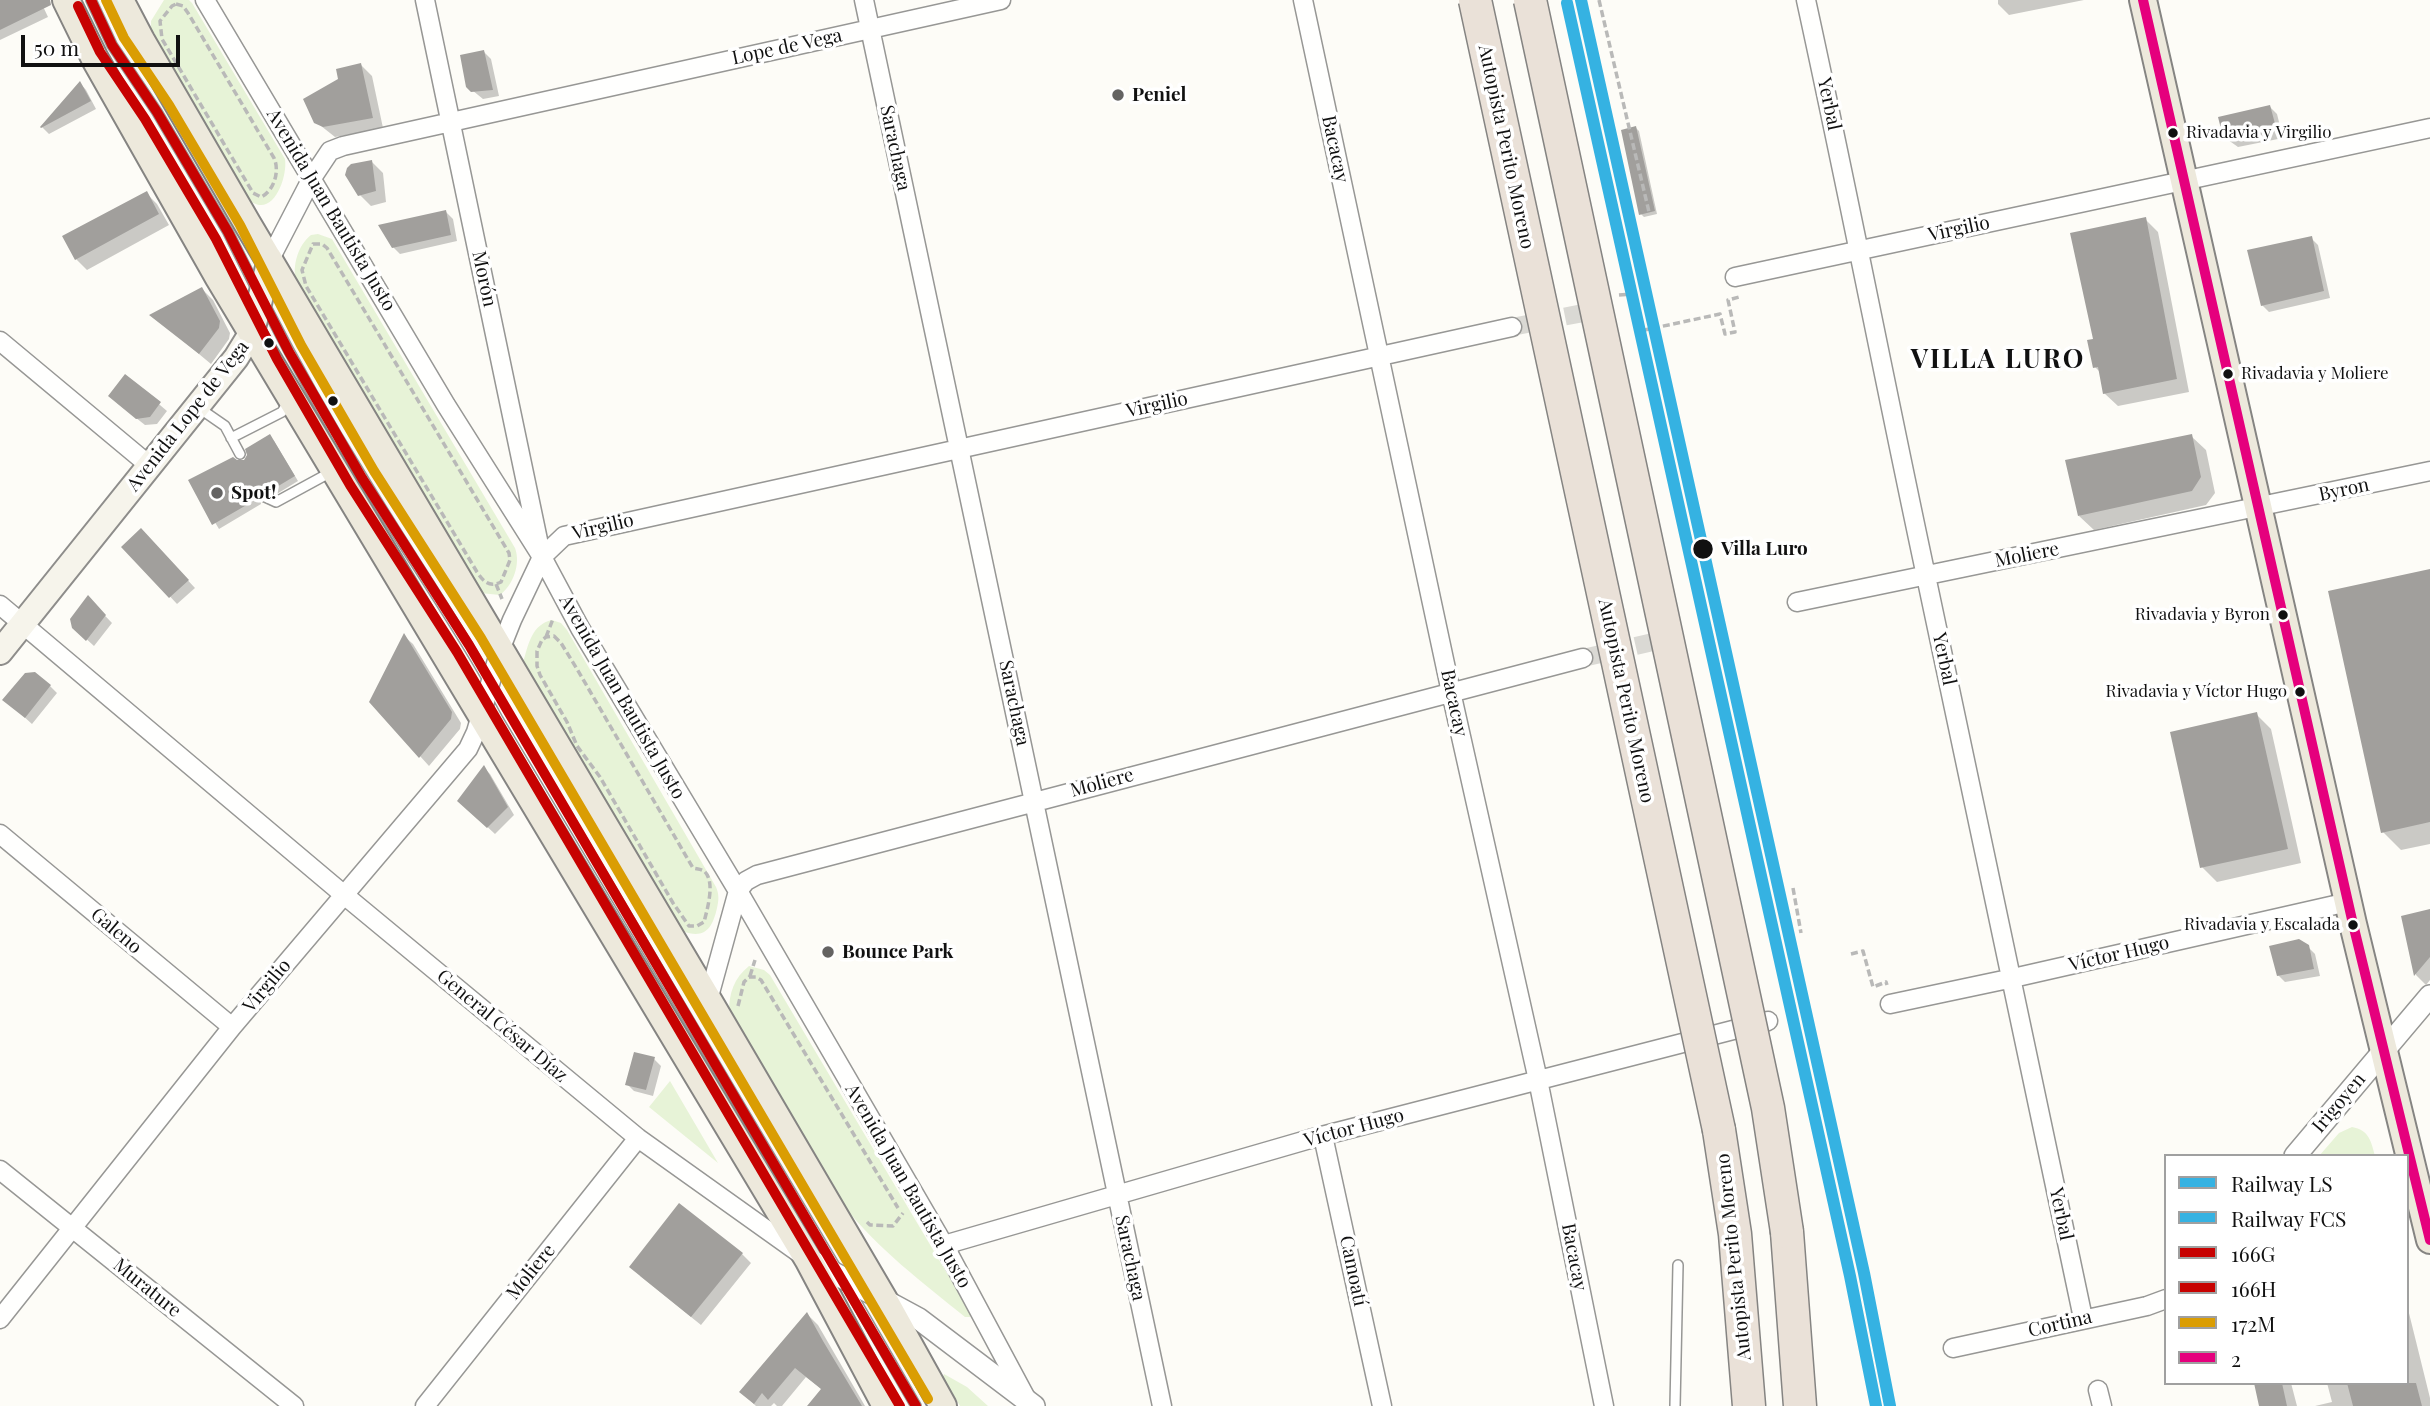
<!DOCTYPE html>
<html>
<head>
<meta charset="utf-8">
<style>
  body { margin:0 }
  #map { position:relative; width:2430px; height:1406px; overflow:hidden; background:#fdfcf7; font-family:"Playfair Display",serif }
  canvas { display:block }
  .legend { position:absolute; left:2164px; top:1154px; width:245px; height:231px; box-sizing:border-box; background:#fff; border:2px solid #a0a0a0; margin:0; padding:9px 12px; list-style:none; font-size:21px; color:#111 }
  .legend li { display:flex; align-items:center; gap:14px; height:35px }
  .legend b { width:35px; border:2px solid #a0a0a0 }
  .scale { position:absolute; left:21px; top:35px; width:159px; height:32px; box-sizing:border-box; border:4px solid #111; border-top:0; padding-left:9px; font-size:21px; line-height:24px; white-space:nowrap; color:#111; -webkit-text-stroke:5px #fff; paint-order:stroke }
</style>
</head>
<body>
<div id="map">
<canvas width="2430" height="1406"></canvas>
<ul class="legend">
<li><b style="height:9px;background:#35b2e2"></b>Railway LS</li>
<li><b style="height:9px;background:#35b2e2"></b>Railway FCS</li>
<li><b style="height:9px;background:#c70201"></b>166G</li>
<li><b style="height:9px;background:#c70201"></b>166H</li>
<li><b style="height:9px;background:#da9d03"></b>172M</li>
<li><b style="height:9px;background:#e5007d"></b>2</li>
</ul>
<div class="scale">50 m</div>
</div>
<script>
const g = document.querySelector('canvas').getContext('2d');
g.lineJoin = 'round';
function fillPath(path, color) { g.fillStyle = color; g.fill(path, 'evenodd'); }
function trace(path, color, width, dash) { g.strokeStyle = color; g.lineWidth = width; g.lineCap = dash ? 'butt' : 'round'; g.setLineDash(dash || []); g.stroke(path); }
function drawText(font, color, halo, rows, align = 'center') {
  g.font = font + ' "Playfair Display",serif'; g.lineWidth = 7; g.setLineDash([]); g.textBaseline = 'middle'; g.strokeStyle = halo; g.fillStyle = color; for (const [text, x, y, turn = 0] of rows) {
    g.save(); g.translate(x, y); g.rotate((+turn || 0) * Math.PI / 180); g.textAlign = isNaN(turn) ? turn : align; if (halo) g.strokeText(text, 0, 0); g.fillText(text, 0, 0); g.restore();
  }
}
const green = new Path2D(`
  M164 0H189L192 3 285 159C288 180 270 224 245 196L151 35V21Z
  M318 234 332 239 515 548C521 564 513 585 500 595L480 593 296 281C292 266 298 245 311 235Z
  M552 620 561 623 567 630 716 887C719 894 719 900 717 908 712 930 704 939 682 931L523 663C528 645 532 624 552 620Z
  M749 966 764 970 770 975 970 1312V1317H965C923 1283 878 1249 844 1206L729 1012C729 993 734 978 749 966Z
  M670 1081 718 1163 649 1107Z
  M2352 1127C2369 1130 2371 1141 2375 1156H2319L2339 1133Z
  M944 1374 967 1387 988 1406H960L943 1377Z`);
const shadow = new Path2D(`
  M0 0H40L48 17 0 40Z
  M1998 0H2084L2009 15 1998 4Z
  M484 52 491 59 499 96 483 99 467 86Z
  M361 65 372 76 383 128 335 137 316 122Z
  M80 83 86 90 96 109 49 134 42 127Z
  M2270 107 2277 114 2283 138 2238 147 2224 137Z
  M1636 128 1639 131 1657 214 1644 217 1641 214Z
  M372 162 383 173 386 202 371 206 360 195Z
  M146 193 157 204 169 225 87 270 76 259 64 236Z
  M446 212 453 219 457 241 400 254 393 247Z
  M2145 219 2158 232 2189 392 2118 406 2104 393 2101 373 2095 367V340Z
  M2311 238 2318 245 2330 298 2269 312 2262 305Z
  M202 289 213 300 230 333 229 339 211 364 152 315Z
  M126 376 167 411 157 424 145 425 117 403Z
  M2191 436 2206 450 2215 493 2206 505 2094 530 2079 516Z
  M274 441 298 481 275 495 265 494 260 499 261 504 219 529 190 481 236 462 245 461Z
  M141 530 195 588 177 604 124 547Z
  M2430 571V844L2401 850 2383 832Z
  M88 598 112 623 94 646 81 634Z
  M404 636 413 644 461 723 460 729 429 766 371 702Z
  M50 686 57 693 32 724 12 706Z
  M2256 714 2271 729 2301 863 2217 882 2202 867Z
  M484 768 490 774 514 815 495 834 467 808Z
  M2430 911V980L2426 985 2416 975 2403 917Z
  M2307 946 2315 954 2320 976 2285 982 2278 975Z
  M654 1059 661 1066 653 1096 634 1091 627 1084Z
  M742 1254 751 1263 701 1325 640 1276Z
  M2407 1305 2430 1398V1406H2315L2332 1402 2327 1383H2407Z
  M807 1314 818 1325 865 1406H809L823 1390 806 1377 782 1406H777L774 1403 771 1406H756L741 1392Z
  M2255 1383H2291L2297 1406H2261Z`);
const building = new Path2D(`
  M0 0H50L51 5 0 30Z
  M484 50 493 90 471 92 466 87 460 55Z
  M361 63 373 118 323 127 314 123 303 99 338 79 336 69Z
  M80 81 91 101 41 128 40 127Z
  M2270 105 2277 131 2230 141 2223 137 2218 117Z
  M1636 126 1655 211 1639 215 1621 130Z
  M372 160 376 191 358 196 345 175 347 168 351 164Z
  M147 191 159 214 75 260 62 236Z
  M446 210 451 235 392 248 378 225Z
  M2146 217 2177 379 2103 394 2098 367 2093 368 2087 340 2093 339 2070 233Z
  M2312 236 2324 291 2261 306 2247 250Z
  M202 287 220 321 219 328 199 354 149 315Z
  M125 374 161 402 150 417 136 419 108 396Z
  M270 434 295 476 270 491 260 490 256 494 257 499 212 525 188 480 233 457 237 460H244L247 455 245 449Z
  M2192 434 2201 477 2192 491 2078 516 2065 460Z
  M141 528 189 580 169 598 121 547Z
  M2430 569V822L2381 833 2328 591Z
  M88 595 106 615 86 641 72 628 70 619Z
  M404 633 452 712 451 719 419 758 369 702Z
  M35 672 51 685 25 718 2 700 25 673Z
  M2257 712 2288 849 2200 868 2170 732Z
  M484 765 508 807 487 828 457 801Z
  M2430 909V957L2414 976 2401 916Z
  M2299 939 2309 945 2314 969 2277 976 2269 946Z
  M634 1052 655 1057 646 1090 625 1085Z
  M679 1203 743 1253 691 1317 629 1267Z
  M807 1312 823 1341 862 1406H807L821 1389 795 1368 768 1400 762 1393 754 1404 739 1392Z
  M2254 1383H2282L2287 1406H2259Z
  M2347 1383H2416L2422 1406H2353Z`);
const minorTunnel = new Path2D(`
  M1512 327 1593 311
  M1583 658 1653 642`);
const path = new Path2D(`
  M1599 0 1649 212
  M176 4 183 6 188 13 274 158C280 171 274 191 261 197L253 193 162 39 160 21 172 6Z
  M313 244H322L327 248 509 553 510 560 501 582C489 588 483 581 477 572L306 286 302 270Z
  M1619 295 1631 294 1640 331 1720 314 1725 334 1735 332 1728 300 1739 297
  M496 584 502 599
  M554 636 561 643 577 669 693 868C697 869 701 869 704 871 716 881 707 910 704 922L697 926H689L673 903 600 777 577 746 567 722 540 675 537 666V651L542 640 546 637Z
  M546 637 553 619
  M1793 888 1801 933
  M1851 954 1863 951 1873 987 1886 982 1887 985
  M750 976 755 960
  M738 1006 744 982 749 977H756L761 980 898 1208
  M867 1222 870 1225 893 1226 903 1213`);
const service = new Path2D(`
  M91 0 112 45 157 112 228 232 257 290
  M265 305C295 364 327 421 362 477 410 557 463 632 507 714L836 1268
  M199 408 225 426 240 454
  M231 438 282 412 288 402
  M263 496 276 502 333 471
  M847 1286 916 1406
  M1675 1406 1678 1265`);
const minor = new Path2D(`
  M205 0 446 405 542 557 580 628 738 891 944 1245 1027 1400
  M425 0 538 540
  M864 0 1162 1406
  M1303 0 1451 692 1538 1080 1604 1406
  M1806 0C1848 192 1885 384 1926 576 1978 824 2032 1071 2083 1318
  M270 259 312 178 330 151 343 146 1001 0
  M1735 277 2430 128
  M0 341 150 466
  M1797 602 2430 471
  M0 605 343 894 638 1138 802 1255
  M0 834 232 1027
  M708 1000 738 891 746 881 757 875 1583 658
  M1890 1004 2013 978 2348 902
  M1323 1136 1382 1406
  M0 1170 294 1406
  M944 1245 1310 1139 1768 1021
  M0 1319 232 1027 468 749 476 732 500 650 512 620 542 557 564 536 1512 327
  M1953 1348 2147 1306 2166 1299
  M2098 1390 2102 1406
  M425 1406 638 1138`);
const tertiary = new Path2D(`
  M2295 1156 2430 996
  M808 1259 919 1319 1034 1406`);
const secondary = new Path2D(`
  M0 652 236 358 252 332 270 259`);
const primary = new Path2D(`
  M66 0 95 59 219 278 808 1259 886 1406
  M120 0 141 40 247 223 708 1000 883 1298 943 1406
  M2143 0 2353 924 2430 1240`);
const motorway = new Path2D(`
  M1719 1130 1735 1234 1749 1406
  M1787 1232 1800 1406`);
const motorwayBridge = new Path2D(`
  M1475 0 1719 1130
  M1530 0 1768 1108 1787 1232`);
const bus1 = new Path2D(`
  M91 0 112 45 157 112 228 232 289 352 362 478 469 645 916 1406`);
const bus2 = new Path2D(`
  M78 6 100 52 145 119 216 239 277 359 350 485 457 652 900 1406`);
const bus3 = new Path2D(`
  M106 0 124 38 169 105 240 225 301 345 374 471 481 638 928 1399`);
const bus4 = new Path2D(`
  M2143 0 2353 924 2430 1240`);
const rail1 = new Path2D(`
  M1581 0 1864 1273 1890 1406`);
const rail2 = new Path2D(`
  M1567 3 1850 1276 1876 1406`);
const markers = [
  [1118,95,7,"#646362"],
  [2173,133,6,"#111"],
  [269,343,6,"#111"],
  [2228,374,6,"#111"],
  [333,401,6,"#111"],
  [217,493,7,"#646362"],
  [1703,549,11,"#111"],
  [2283,615,6,"#111"],
  [2300,692,6,"#111"],
  [2353,925,6,"#111"],
  [828,952,7,"#646362"]
];
const busNames = [
  ["Rivadavia y Virgilio",2186,133,"left"],
  ["Rivadavia y Moliere",2241,374,"left"],
  ["Rivadavia y Byron",2270,615],
  ["Rivadavia y Víctor Hugo",2287,692],
  ["Rivadavia y Escalada",2340,925]
];
const streetNames = [
  ["Lope de Vega",787,47,-12],
  ["Yerbal",1829,104,78],
  ["Autopista Perito Moreno",1506,147,78],
  ["Sarachaga",895,148,78],
  ["Bacacay",1335,149,78],
  ["Avenida Juan Bautista Justo",331,210,59],
  ["Virgilio",1959,229,-12],
  ["Morón",484,279,78],
  ["Virgilio",1157,405,-12],
  ["Avenida Lope de Vega",188,416,-52],
  ["Byron",2344,490,-12],
  ["Virgilio",603,527,-13],
  ["Moliere",2027,555,-11],
  ["Yerbal",1944,659,78],
  ["Avenida Juan Bautista Justo",622,697,60],
  ["Autopista Perito Moreno",1626,701,78],
  ["Sarachaga",1014,703,78],
  ["Bacacay",1454,703,78],
  ["Moliere",1102,783,-15],
  ["Galeno",116,931,40],
  ["Víctor Hugo",2119,954,-13],
  ["Virgilio",267,986,-50],
  ["General César Díaz",502,1026,40],
  ["Irigoyen",2339,1103,-50],
  ["Víctor Hugo",1354,1128,-15],
  ["Avenida Juan Bautista Justo",908,1186,60],
  ["Yerbal",2061,1214,78],
  ["Bacacay",1574,1257,79],
  ["Autopista Perito Moreno",1734,1257,-96],
  ["Sarachaga",1130,1258,78],
  ["Camoatí",1353,1271,78],
  ["Moliere",531,1272,-51],
  ["Murature",147,1288,39],
  ["Cortina",2060,1324,-13]
];
const poiNames = [
  ["Peniel",1132,95],
  ["Spot!",231,493],
  ["Bounce Park",842,952]
];
const stopNames = [
  ["Villa Luro",1721,549]
];
const districtNames = [
  ["VILLA LURO",1998,360]
];
fillPath(green, '#e7f3d7');
fillPath(shadow, '#0003');
fillPath(building, '#a19f9c');
trace(minorTunnel, '#dad9d4', 18, [18, 9]);
trace(service, '#979795', 12);
trace(minor, '#979795', 21);
trace(tertiary, '#979795', 24);
trace(secondary, '#8e8d8b', 28);
trace(primary, '#858482', 30);
trace(motorway, '#858482', 35);
trace(path, '#b9b9b8', 3.5, [7, 3.5]);
trace(service, '#fffffe', 9);
trace(minor, '#fffffe', 18);
trace(tertiary, '#fffffe', 21);
trace(secondary, '#f6f4eb', 24);
trace(primary, '#ede9dc', 26);
trace(motorway, '#eae1d8', 32);
trace(motorwayBridge, '#858482', 35, []);
trace(motorwayBridge, '#eae1d8', 32);
trace(bus1, '#c70201', 10);
trace(bus2, '#c70201', 10);
trace(bus3, '#da9d03', 10);
trace(bus4, '#e5007d', 10);
trace(rail1, '#35b2e2', 12);
trace(rail2, '#35b2e2', 12);
for (const [x, y, r, color] of markers) { const dot = new Path2D(); dot.arc(x, y, r, 0, 2 * Math.PI); g.fillStyle = color; g.fill(dot); trace(dot, '#fff', 2.5); }
drawText('17px', '#111', '#fff', busNames, 'right');
drawText('19px', '#111', '#fff', streetNames);
drawText('bold 19px', '#111', '#fff', poiNames, 'left');
drawText('bold 19px', '#111', '#fff', stopNames, 'left');
g.letterSpacing = '2px';
drawText('bold 26px', '#111', '#fff', districtNames);
g.letterSpacing = '0px';
</script>
</body>
</html>
